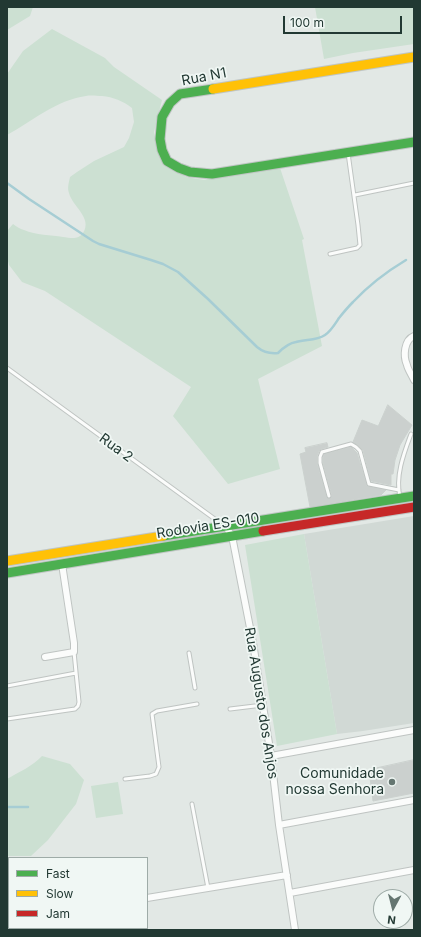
<!DOCTYPE html>
<html>
<head>
<meta charset="utf-8">
<style>
  body { margin:0 }
  #map { position:relative; width:421px; height:937px; overflow:hidden; background:#e2e8e5; font-family:Inter,sans-serif }
  canvas { display:block }
  .frame { position:absolute; inset:0; border:8px solid #223933; pointer-events:none }
  .legend { position:absolute; left:8px; top:857px; width:140px; height:72px; box-sizing:border-box; background:#f0f7f4; border:1px solid #9eaba7; margin:0; padding:5px 7px; list-style:none; font-size:12px; color:#223933 }
  .legend li { display:flex; align-items:center; gap:8px; height:20px }
  .legend b { width:20px; border:1px solid #9eaba7 }
  .north { position:absolute; left:373px; top:889px; width:40px; height:40px; box-sizing:border-box; background:#f0f7f4; border:1px solid #9eaba7; border-radius:50%; rotate:187deg; font-size:11px; font-weight:700; line-height:16px; text-align:center; color:#223933 }
  .north::after { content:''; display:block; margin:auto; width:14px; height:18px; background:#657671; clip-path:polygon(50% 0,100% 100%,50% 72%,0 100%) }
  .scale { position:absolute; left:283px; top:16px; width:119px; height:18px; box-sizing:border-box; border:2px solid #223933; border-top:0; padding-left:5px; font-size:12px; line-height:14px; white-space:nowrap; color:#223933; -webkit-text-stroke:3px #f0f7f4; paint-order:stroke }
</style>
</head>
<body>
<div id="map">
<canvas width="421" height="937"></canvas>
<div class="frame"></div>
<ul class="legend">
<li><b style="height:5px;background:#4caf50"></b>Fast</li>
<li><b style="height:5px;background:#ffc107"></b>Slow</li>
<li><b style="height:5px;background:#c62828"></b>Jam</li>
</ul>
<div class="north">N</div>
<div class="scale">100 m</div>
</div>
<script>
const g = document.querySelector('canvas').getContext('2d');
g.lineJoin = 'round';
function fillPath(path, color) { g.fillStyle = color; g.fill(path, 'evenodd'); }
function trace(path, color, width, dash) { g.strokeStyle = color; g.lineWidth = width; g.lineCap = dash ? 'butt' : 'round'; g.setLineDash(dash || []); g.stroke(path); }
function drawText(font, color, halo, rows, align = 'center') {
  g.font = font + ' Inter,sans-serif'; g.lineWidth = 3.5; g.setLineDash([]); g.textBaseline = 'middle'; g.strokeStyle = halo; g.fillStyle = color; for (const [text, x, y, turn = 0] of rows) {
    g.save(); g.translate(x, y); g.rotate((+turn || 0) * Math.PI / 180); g.textAlign = isNaN(turn) ? turn : align; if (halo) g.strokeText(text, 0, 0); g.fillText(text, 0, 0); g.restore();
  }
}
const built = new Path2D(`
  M414 516V723L363 731 337 734 304 534Z`);
const green = new Path2D(`
  M7 7H33L30 16 7 30Z
  M315 7H414V44L353 53 324 59Z
  M52 29 105 58 114 67 162 100 154 132 158 150 165 163 186 177 204 180 279 165 304 239 302 240 322 346 258 379 280 469 228 484 173 416 191 387 45 291 22 282 9 265 7 257V231L13 224C16 226 20 229 24 230 36 235 51 235 63 237 71 238 78 240 83 233 93 218 72 206 69 193 67 188 69 182 70 177L77 172 94 161 124 147 129 138 134 122 132 108C123 101 113 97 102 96 97 96 91 95 86 96 56 100 33 121 7 135V74L23 51Z
  M304 534 337 734 277 746 245 545Z
  M42 756 70 764 84 780 76 804 48 840 31 856H7V779C19 772 33 766 42 756Z
  M118 782 123 814 96 818 91 786Z`);
const stream = new Path2D(`
  M7 183 29 199 93 241 99 244 151 260 163 264 178 272 208 299 257 347C263 352 269 354 278 353 282 349 289 343 296 342 306 339 316 341 325 335 331 331 335 324 339 318 343 313 348 307 353 302 369 285 386 272 406 260
  M7 807H28`);
const building = new Path2D(`
  M388 405 412 425 400 445 395 460 393 474H391V485L371 481 363 450 358 445 353 442 362 420 378 426Z
  M327 443 328 447 321 449 319 451 317 456V463L327 498H331L332 496 323 463V458L324 454 351 447 357 453 367 486 386 490 381 495 310 507 300 454 306 452 305 448Z
  M414 760V793L373 801 369 770Z`);
const lane = new Path2D(`
  M355 195 414 183
  M330 254 357 248 360 245 358 225 348 153
  M7 368 223 525
  M329 496 320 463V457L322 452 351 444 356 447 360 451 369 484 399 490
  M400 497C395 476 404 453 411 434
  M189 653 195 688
  M7 686 76 673
  M230 709 263 705
  M7 719 75 709 78 706 79 702 74 652
  M125 779 150 776 156 774 159 767 152 714 157 711 197 704
  M192 804 208 888`);
const street = new Path2D(`
  M414 336C404 340 403 356 407 365 408 370 412 375 414 380
  M226 527 232 536 253 643 271 756 279 825 295 930
  M45 657 74 652V643L62 564
  M271 756 414 730
  M279 825 414 800
  M290 893 414 870
  M147 898 287 875
  M7 920H9
  M53 928V930`);
const fast = new Path2D(`
  M213 89 180 94 170 103 162 117 160 139 162 150 167 161 179 168 190 172 212 174 414 142
  M163 536 414 496
  M7 573 263 531`);
const slow = new Path2D(`
  M213 89 414 57
  M7 561 163 536`);
const jam = new Path2D(`
  M263 531 414 507`);
const markers = [
  [392,782,4,"#657671"]
];
const streetNames = [
  ["Rua N1",204,77,-11],
  ["Rua 2",116,448,36],
  ["Rodovia ES-010",208,526,-9],
  ["Rua Augusto dos Anjos",261,703,81]
];
const poiNames = [
  ["Comunidade",384,774],
  ["nossa Senhora",384,790]
];
fillPath(built, '#d1d9d5');
fillPath(green, '#cce0d2');
trace(stream, '#a6cdd4', 2.5);
fillPath(building, '#cbd0ce');
trace(building, '#cbd1ce', 1);
trace(lane, '#bfc4c2', 5);
trace(street, '#bfc4c2', 8);
trace(fast, '#bfc5c3', 11);
trace(slow, '#bfc5c3', 11);
trace(jam, '#bfc5c3', 11);
trace(lane, '#fbfcfb', 3);
trace(street, '#fbfcfb', 6);
trace(fast, '#4caf50', 9);
trace(slow, '#ffc107', 9);
trace(jam, '#c62828', 9);
for (const [x, y, r, color] of markers) { const dot = new Path2D(); dot.arc(x, y, r, 0, 2 * Math.PI); g.fillStyle = color; g.fill(dot); trace(dot, '#f0f7f4', 1.5); }
drawText('14px', '#223933', '#f0f7f4', streetNames);
drawText('14px', '#223933', '#f0f7f4', poiNames, 'right');
</script>
</body>
</html>
